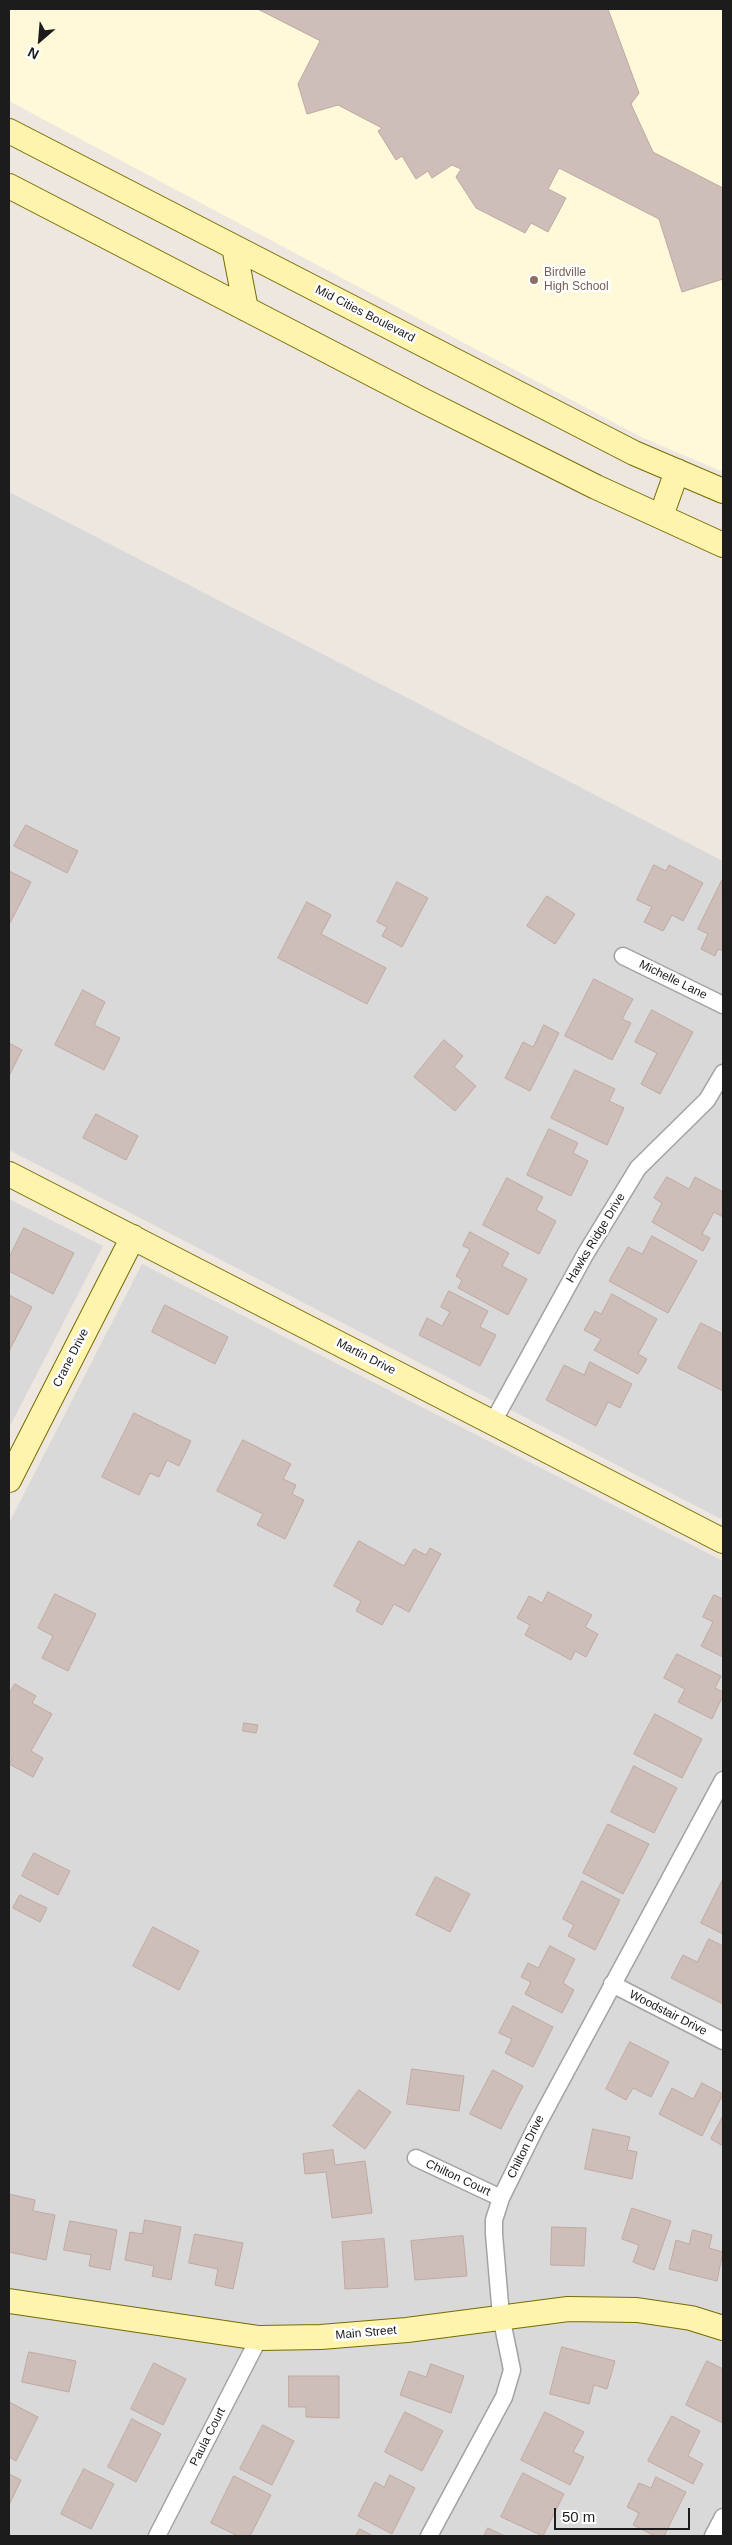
<!DOCTYPE html>
<html>
<head>
<meta charset="utf-8">
<style>
  body { margin:0 }
  #map { position:relative; width:732px; height:2545px; overflow:hidden; background:#eee7e0; font-family:Helvetica,sans-serif }
  canvas { display:block }
  .frame { position:absolute; inset:0; border:10px solid #1c1c1c; pointer-events:none }
  .north { position:absolute; left:15px; top:15px; width:50px; height:50px; -webkit-text-stroke:4px #fff; paint-order:stroke; rotate:207deg; font-size:14px; font-weight:700; line-height:20px; text-align:center; color:#1c1c1c }
  .north::after { content:''; display:block; margin:auto; width:18px; height:22px; background:#1c1c1c; clip-path:polygon(50% 0,100% 100%,50% 72%,0 100%) }
  .scale { position:absolute; left:554px; top:2508px; width:136px; height:22px; box-sizing:border-box; border:2px solid #1c1c1c; border-top:0; padding-left:6px; font-size:15px; line-height:18px; white-space:nowrap; color:#1c1c1c; -webkit-text-stroke:4px #fff; paint-order:stroke }
</style>
</head>
<body>
<div id="map">
<canvas width="732" height="2545"></canvas>
<div class="frame"></div>
<div class="north">N</div>
<div class="scale">50 m</div>
</div>
<script>
const g = document.querySelector('canvas').getContext('2d');
g.lineJoin = 'round';
function fillPath(path, color) { g.fillStyle = color; g.fill(path, 'evenodd'); }
function trace(path, color, width, dash) { g.strokeStyle = color; g.lineWidth = width; g.lineCap = dash ? 'butt' : 'round'; g.setLineDash(dash || []); g.stroke(path); }
function drawText(font, color, halo, rows, align = 'center') {
  g.font = font + ' Helvetica,sans-serif'; g.lineWidth = 5; g.setLineDash([]); g.textBaseline = 'middle'; g.strokeStyle = halo; g.fillStyle = color; for (const [text, x, y, turn = 0] of rows) {
    g.save(); g.translate(x, y); g.rotate((+turn || 0) * Math.PI / 180); g.textAlign = isNaN(turn) ? turn : align; if (halo) g.strokeText(text, 0, 0); g.fillText(text, 0, 0); g.restore();
  }
}
const residential = new Path2D(`
  M9 492 723 861V1520L9 1150Z
  M9 1199 103 1246 9 1428Z
  M142 1264 723 1561V2536H9V1523Z`);
const education = new Path2D(`
  M9 9H723V472L641 437 9 101Z`);
const building = new Path2D(`
  M258 9H608L639 93 631 104 653 152 723 188V279L682 292 659 219 559 168 548 189 566 198 548 232 531 223 525 233 476 208 456 177 461 169 452 165 432 178 428 171 416 179 402 156 396 160 378 131 382 128 338 105 307 114 298 84 320 41Z
  M26 825 78 851 67 873 14 846Z
  M654 865 666 871 669 865 703 883 683 921 672 915 663 931 644 922 652 907 637 900Z
  M9 871 31 882 10 923 9 922Z
  M722 880 723 951 718 949 715 956 701 949 708 934 698 929Z
  M397 882 428 898 402 947 382 936 387 927 377 922Z
  M547 896 575 914 555 944 527 926Z
  M307 902 331 915 321 934 386 968 367 1004 278 958Z
  M594 979 633 999 622 1019 631 1023 612 1060 565 1036Z
  M83 990 105 1002 94 1025 120 1038 104 1070 55 1045Z
  M652 1010 693 1032 660 1094 641 1084 657 1053 635 1042Z
  M544 1025 559 1033 530 1091 505 1078 523 1042 533 1047Z
  M444 1040 463 1056 454 1067 476 1086 455 1111 414 1077Z
  M9 1043 22 1050 9 1076Z
  M575 1070 615 1089 609 1101 624 1108 607 1145 551 1118Z
  M96 1114 138 1136 126 1160 83 1138Z
  M549 1129 578 1143 573 1153 588 1161 571 1196 527 1175Z
  M667 1177 689 1189 695 1177 723 1192V1217L714 1212 702 1234 710 1238 703 1251 652 1222 662 1203 654 1198Z
  M507 1178 543 1197 536 1210 556 1221 539 1254 483 1225Z
  M24 1228 74 1253 53 1294 9 1271V1258Z
  M470 1232 509 1253 502 1266 527 1279 508 1315 458 1288 462 1280 456 1276 470 1249 463 1246Z
  M652 1236 697 1261 668 1313 609 1281 628 1247 642 1254Z
  M449 1291 488 1311 480 1327 496 1335 480 1366 419 1335 427 1318 442 1326 450 1312 441 1307Z
  M612 1294 657 1319 638 1354 647 1359 638 1374 594 1350 601 1339 584 1330 595 1311 601 1314Z
  M9 1295 32 1307 9 1351Z
  M165 1305 228 1337 215 1364 152 1332Z
  M701 1323 723 1334V1391L678 1368Z
  M590 1362 632 1384 620 1408 608 1402 596 1426 546 1400 564 1365 584 1375Z
  M134 1413 191 1441 179 1466 167 1460 159 1477 150 1473 139 1495 102 1477Z
  M243 1440 291 1464 283 1479 296 1485 292 1494 304 1500 285 1539 257 1525 263 1514 217 1491Z
  M359 1541 404 1566 414 1549 426 1555 430 1548 441 1554 409 1612 394 1604 382 1625 356 1611 361 1601 334 1586Z
  M548 1592 592 1615 585 1627 598 1634 586 1657 575 1651 571 1660 525 1635 530 1625 517 1618 529 1596 542 1603Z
  M55 1594 96 1614 68 1671 42 1658 53 1636 38 1628Z
  M714 1595 723 1599V1657L701 1646 713 1622 703 1617Z
  M677 1654 721 1676 715 1688 723 1692V1696L712 1719 678 1702 685 1689 664 1678Z
  M15 1684 36 1696 32 1703 52 1714 31 1751 43 1758 33 1777 9 1764 12 1759 9 1757V1694Z
  M655 1714 702 1739 682 1778 634 1754Z
  M244 1723 258 1725 256 1733 243 1731Z
  M634 1766 677 1788 654 1833 611 1812Z
  M608 1824 649 1844 623 1894 583 1873Z
  M34 1853 70 1871 58 1895 22 1876Z
  M436 1877 470 1894 450 1932 416 1915Z
  M723 1879V1934L701 1923Z
  M582 1881 620 1900 595 1950 568 1936 574 1925 563 1919Z
  M20 1895 47 1908 40 1922 13 1908Z
  M153 1927 199 1951 179 1990 133 1966Z
  M709 1939 723 1946V2004L671 1978 683 1955 697 1962Z
  M550 1946 575 1959 563 1983 574 1990 562 2013 525 1994 531 1982 521 1977 528 1963 538 1968Z
  M513 2006 553 2027 533 2067 505 2053 512 2039 499 2033Z
  M630 2042 669 2062 651 2097 633 2088 626 2100 606 2089Z
  M412 2069 464 2076 459 2111 407 2104Z
  M493 2070 523 2086 501 2129 470 2114Z
  M702 2083 723 2094 702 2136 659 2114 672 2088 693 2099Z
  M359 2090 391 2112 365 2149 333 2126Z
  M723 2116V2146L711 2139Z
  M593 2129 630 2137 627 2150 637 2152 632 2179 585 2169Z
  M333 2150 335 2165 365 2161 372 2213 332 2218 326 2172 305 2174 303 2154Z
  M9 2194 35 2200 33 2211 55 2215 46 2260 9 2252Z
  M632 2208 671 2221 654 2270 633 2262 639 2245 622 2239Z
  M145 2220 181 2227 171 2280 152 2276 154 2266 125 2260 130 2232 142 2234Z
  M70 2221 117 2230 110 2270 89 2266 91 2255 64 2250Z
  M552 2227 586 2228 584 2266 551 2265Z
  M693 2230 712 2235 709 2248 723 2252 717 2281 669 2269 676 2240 689 2244Z
  M195 2234 243 2243 233 2289 215 2285 218 2269 189 2263Z
  M463 2236 467 2276 415 2280 411 2241Z
  M384 2239 388 2287 345 2289 342 2242Z
  M562 2347 615 2361 607 2389 594 2385 589 2404 550 2394Z
  M29 2352 76 2361 69 2392 22 2382Z
  M707 2361 723 2369V2423L686 2405Z
  M154 2363 186 2379 163 2425 131 2409Z
  M431 2364 464 2376 451 2413 400 2395 409 2371 426 2377Z
  M289 2376H339V2418L306 2417V2407H289Z
  M9 2402 38 2417 16 2461 9 2457Z
  M405 2412 443 2431 422 2471 385 2452Z
  M545 2412 584 2432 573 2452 584 2457 570 2485 521 2460Z
  M672 2416 700 2431 688 2456 703 2464 693 2484 648 2461Z
  M132 2419 161 2434 136 2482 108 2467Z
  M263 2425 294 2441 272 2485 240 2469Z
  M84 2469 114 2484 91 2529 61 2514Z
  M523 2473 564 2494 543 2536 501 2517Z
  M9 2474 21 2480 9 2505Z
  M390 2475 415 2488 392 2534 358 2516 375 2482 384 2487Z
  M234 2476 271 2495 250 2536H238L211 2523Z
  M656 2477 686 2492 664 2536H655L633 2525 639 2513 627 2507 639 2483 651 2488Z
  M488 2528 505 2536H484Z
  M360 2529 373 2536H356Z`);
const street = new Path2D(`
  M623 956 723 1005
  M493 1422 586 1253 638 1168 707 1100 723 1073
  M612 1984 723 2041
  M416 2158 501 2198
  M157 2536 259 2338
  M429 2536 504 2397 512 2370 501 2316 494 2234V2220L501 2198 535 2129 723 1780
  M713 2536 723 2517`);
const secondary = new Path2D(`
  M9 131 634 453 723 491
  M9 186 424 401 596 487 723 545
  M234 247 246 309
  M661 516 677 471
  M9 1174 723 1541
  M9 1480 133 1237
  M9 2301 259 2338 321 2337 407 2330 568 2309 637 2310 691 2318 723 2328`);
const markers = [
  [534,280,5,"#8d6e63"]
];
const educationNames = [
  ["Birdville",544,273],
  ["High School",544,287]
];
const streetNames = [
  ["Mid Cities Boulevard",365,314,27],
  ["Michelle Lane",673,980,26],
  ["Hawks Ridge Drive",596,1238,-59],
  ["Martin Drive",366,1357,27],
  ["Crane Drive",71,1358,-63],
  ["Woodstair Drive",668,2013,27],
  ["Chilton Drive",526,2147,-64],
  ["Chilton Court",458,2178,25],
  ["Main Street",366,2333,-5],
  ["Paula Court",208,2437,-63]
];
fillPath(residential, '#dad9d9');
fillPath(education, '#fff8d9');
fillPath(building, '#cebeb9');
trace(building, '#c1a9a1', 1);
trace(street, '#a3a3a3', 19);
trace(secondary, '#766c00', 26);
trace(street, '#fff', 16);
trace(secondary, '#fff4ae', 24);
for (const [x, y, r, color] of markers) { const dot = new Path2D(); dot.arc(x, y, r, 0, 2 * Math.PI); g.fillStyle = color; g.fill(dot); trace(dot, '#fff', 2); }
drawText('12px', '#785e54', '#fff', educationNames, 'left');
drawText('12px', '#1c1c1c', '#fff', streetNames);
</script>
</body>
</html>
